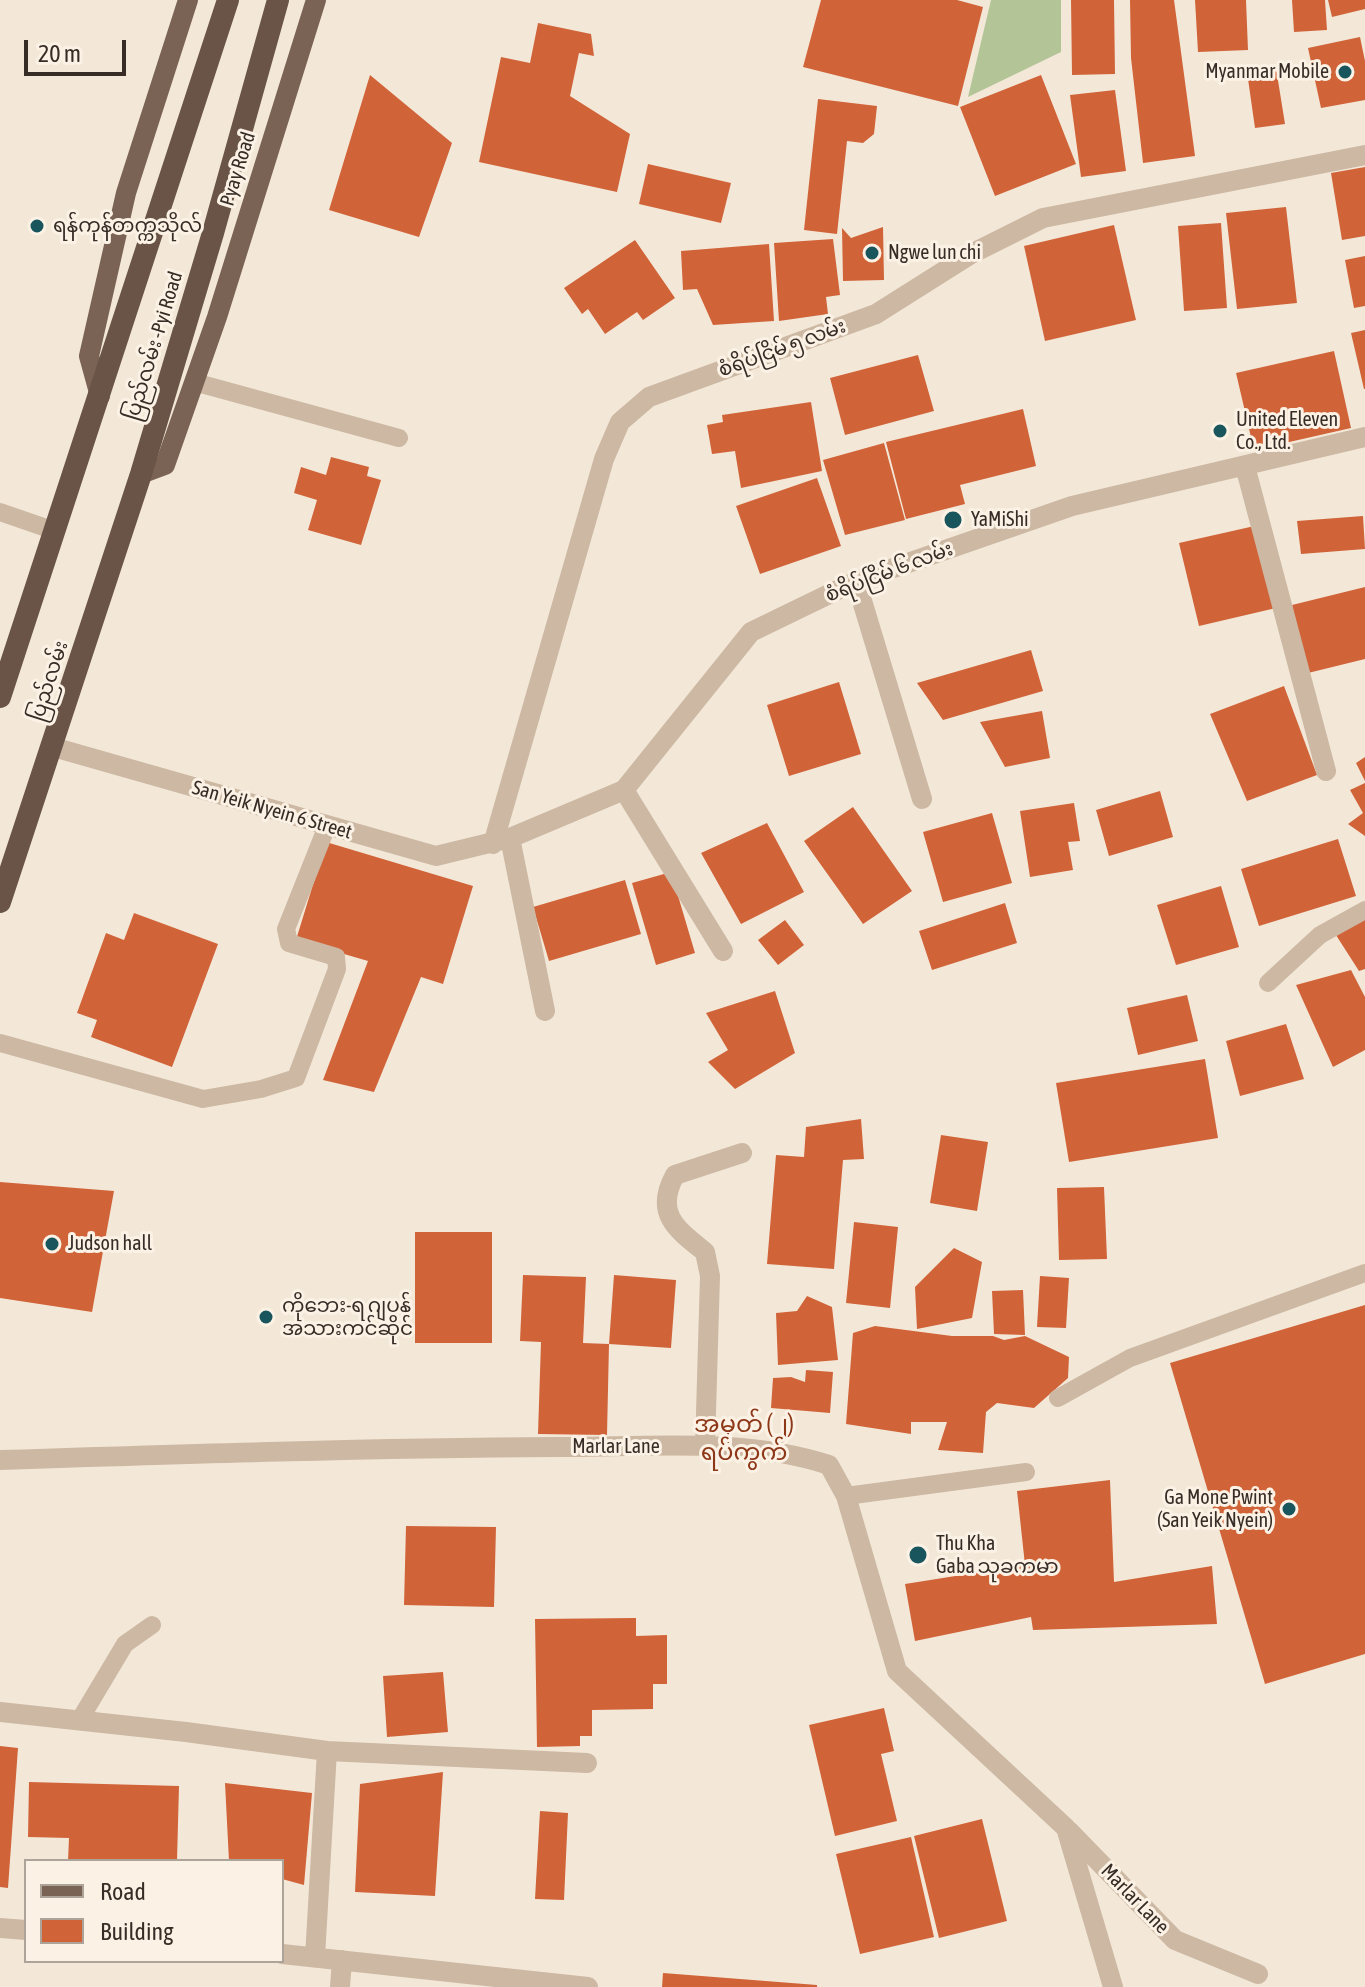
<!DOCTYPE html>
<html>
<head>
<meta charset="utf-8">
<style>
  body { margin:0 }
  #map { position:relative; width:1365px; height:1987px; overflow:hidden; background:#f3e8d8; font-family:"Asap Condensed",sans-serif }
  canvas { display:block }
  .legend { position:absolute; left:24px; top:1859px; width:260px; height:104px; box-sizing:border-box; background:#fbf2e5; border:2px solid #ada399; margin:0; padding:10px 14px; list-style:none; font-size:24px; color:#372c26 }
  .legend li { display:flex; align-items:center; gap:16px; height:40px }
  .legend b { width:40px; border:2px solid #ada399 }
  .scale { position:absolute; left:24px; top:40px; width:102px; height:36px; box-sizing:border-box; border:4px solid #372c26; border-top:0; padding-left:10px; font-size:24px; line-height:28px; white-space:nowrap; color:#372c26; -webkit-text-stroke:6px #fbf2e5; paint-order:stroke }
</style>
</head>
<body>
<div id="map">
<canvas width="1365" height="1987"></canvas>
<ul class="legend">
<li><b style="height:10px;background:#7a6355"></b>Road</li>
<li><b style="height:22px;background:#d16339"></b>Building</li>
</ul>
<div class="scale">20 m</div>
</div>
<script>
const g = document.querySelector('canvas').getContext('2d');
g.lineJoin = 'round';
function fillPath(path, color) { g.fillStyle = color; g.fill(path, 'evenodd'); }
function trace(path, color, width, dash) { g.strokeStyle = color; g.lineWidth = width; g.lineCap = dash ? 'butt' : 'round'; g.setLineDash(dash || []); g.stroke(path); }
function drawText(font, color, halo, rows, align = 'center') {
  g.font = font + ' "Asap Condensed","Noto Sans Myanmar",sans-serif'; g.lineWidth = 6; g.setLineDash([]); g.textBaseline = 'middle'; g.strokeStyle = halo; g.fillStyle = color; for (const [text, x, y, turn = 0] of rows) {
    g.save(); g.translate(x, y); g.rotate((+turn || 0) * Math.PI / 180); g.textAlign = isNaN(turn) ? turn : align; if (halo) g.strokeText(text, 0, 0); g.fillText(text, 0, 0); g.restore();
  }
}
const green = new Path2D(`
  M991 0H1061V52L968 97Z`);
const building = new Path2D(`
  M821 0H957L983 7 958 106 803 67Z
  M1071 0H1114L1115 74 1072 75Z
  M1130 0H1174L1195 156 1143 163 1131 58Z
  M1195 0H1246L1248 50 1198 52Z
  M1292 0H1325L1327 30 1294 32Z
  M1328 0H1365V9L1332 17Z
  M538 23 591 34 594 56 579 53 570 96 630 134 617 192 479 162 501 57 530 63Z
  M1360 37 1365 61V100L1321 108 1308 48Z
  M1276 68 1285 124 1255 128 1247 72Z
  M370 75 452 143 419 237 329 210Z
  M1041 75 1076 164 995 196 960 107Z
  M1115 90 1126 171 1081 177 1070 95Z
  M818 99 877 106 874 134 863 143 847 141 837 234 804 230Z
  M648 164 731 183 721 223 639 204Z
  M1365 167V236L1342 240 1331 173Z
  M1286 207 1297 303 1237 309 1226 213Z
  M1221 223 1227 308 1184 311 1178 226Z
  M1114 225 1136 320 1045 341 1024 246Z
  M883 227 884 280 843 281 842 228 851 238Z
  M833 239 840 295 826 297 828 314 779 321 774 243Z
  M635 240 675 298 643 320 637 312 605 334 588 309 582 314 564 288Z
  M769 244 774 321 713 325 697 289 683 290 681 251Z
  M1365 256V306L1354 308 1345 260Z
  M1365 330V389H1364L1351 333Z
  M1334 351 1351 428 1254 450 1236 373Z
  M918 355 934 411 845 435 830 378Z
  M811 402 822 471 741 488 735 451 712 454 707 425 723 422 722 415Z
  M1023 409 1036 466 960 485 965 504 906 519 886 442Z
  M884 443 905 520 845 535 823 460Z
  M331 457 369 467 367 476 381 480 361 545 308 530 317 500 294 493 301 467 326 475Z
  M817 478 841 546 760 574 736 506Z
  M1363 516 1365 549 1301 554 1297 521Z
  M1259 525 1276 608 1199 626 1179 543Z
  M1365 587V659L1308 673 1292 605Z
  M1031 650 1043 691 943 720 917 683Z
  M839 682 861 754 789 776 767 705Z
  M1284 686 1317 775 1247 801 1210 714Z
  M1042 711 1050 758 1005 767 980 722Z
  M1365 757V781L1356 763Z
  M1365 783V836L1348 824 1363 813 1350 790Z
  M1160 791 1173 837 1109 856 1096 810Z
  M1074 803 1080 841 1068 842 1073 870 1030 877 1020 811Z
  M853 807 912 891 863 924 804 841Z
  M992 813 1012 883 943 902 923 832Z
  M767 823 804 892 741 924 701 853Z
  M1338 839 1356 896 1259 926 1241 869Z
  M326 842 473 886 443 984 421 977 374 1092 323 1080 368 961 296 940Z
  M671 872 695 953 656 965 632 883Z
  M625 880 641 934 549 961 533 907Z
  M1221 886 1239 947 1176 965 1157 905Z
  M1005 903 1017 943 932 970 919 931Z
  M134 913 218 944 172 1067 91 1037 97 1020 77 1013 106 933 124 940Z
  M1365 914V969L1359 971 1334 932Z
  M785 920 804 945 778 965 758 940Z
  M1351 970 1365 997V1050L1333 1067 1296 985Z
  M775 991 795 1053 735 1089 708 1062 728 1050 706 1013Z
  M1187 995 1198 1041 1138 1055 1127 1008Z
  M1286 1024 1304 1079 1240 1096 1226 1041Z
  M1205 1059 1218 1138 1069 1162 1056 1083Z
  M861 1119 864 1159 843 1160 834 1269 767 1264 776 1155 804 1157 806 1127Z
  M941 1135 988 1142 977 1211 930 1203Z
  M0 1182 114 1191 92 1312 0 1298Z
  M1104 1187 1107 1259 1059 1260 1057 1188Z
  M854 1222 898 1227 890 1308 846 1303Z
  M415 1232H492V1343H415Z
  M954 1248 982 1262 972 1318 917 1329 915 1287Z
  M523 1275 586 1277 583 1343 609 1344 607 1435 538 1434 541 1342 520 1341Z
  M614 1275 676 1280 671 1348 609 1344Z
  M1040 1276 1069 1278 1066 1328 1037 1327Z
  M1023 1290 1025 1335 994 1334 992 1291Z
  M807 1296 832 1307 838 1360 778 1365 776 1313 797 1311Z
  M1365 1305V1654L1265 1684 1170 1363Z
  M875 1326 952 1336H993L1004 1340 1025 1336 1069 1357 1068 1378 1034 1408 997 1403 986 1412 983 1453 938 1450 947 1422H911V1434L846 1424 853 1333Z
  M806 1370 833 1372 830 1413 771 1408 773 1378 791 1377 805 1382Z
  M1110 1480 1114 1582 1212 1566 1217 1624 1033 1630 1031 1617 915 1641 905 1584 1025 1565 1017 1491Z
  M406 1526 496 1527 494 1607 404 1605Z
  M636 1618V1636L667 1635V1684H653V1709L592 1710V1736H580V1746L537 1747 535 1619Z
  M443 1672 448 1732 387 1737 383 1676Z
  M884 1708 894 1751 881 1754 897 1821 835 1836 809 1725Z
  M0 1746 18 1748 8 1888 0 1887Z
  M443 1772 435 1896 355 1892 360 1784Z
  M29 1782 179 1786 177 1861H68L69 1838 28 1837Z
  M225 1783 312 1793 304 1885 282 1879V1861H229Z
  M540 1811 568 1813 564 1900 535 1899Z
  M982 1819 1007 1921 939 1938 914 1836Z
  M911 1837 934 1937 860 1954 836 1854Z
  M663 1973 817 1985V1987H662Z`);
const service = new Path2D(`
  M194 382 399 438
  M0 512 55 531
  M1268 983 1320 935 1365 910
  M0 1043 203 1099 261 1089 296 1078 337 969 336 957 289 943 286 929 327 826
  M1058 1398 1130 1358 1365 1273
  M846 1496 1026 1472
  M79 1721 125 1644 152 1625`);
const minor = new Path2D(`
  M1245 466 1326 771
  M856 581 922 799
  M53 747 436 856 510 838 624 790 751 632 856 581 1072 506 1365 437
  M624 790 723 951
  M510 838 545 1011
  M493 844 604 459 620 422 649 397 876 314 971 254 1043 218 1365 155
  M705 1447 710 1276 705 1252C676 1229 654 1213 675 1175L742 1153
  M0 1460C186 1454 372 1448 558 1447 647 1447 744 1437 829 1465L846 1496 897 1671 1066 1828 1113 1987
  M0 1712 186 1732 327 1751 587 1763
  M1069 1831 1175 1940 1258 1974
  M0 1928 26 1930
  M282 1954 588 1987
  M315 1957 327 1751
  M340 1987 342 1960`);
const primary = new Path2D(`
  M100 396 89 356 126 193 188 0
  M141 474 165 465 217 317 316 0`);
const trunk = new Path2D(`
  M0 697 228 0
  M0 902 141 474 213 233 278 0`);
const markers = [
  [1345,72,8,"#18555c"],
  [37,226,8,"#18555c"],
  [872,253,8,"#18555c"],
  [1220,431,8,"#18555c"],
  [953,520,10,"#18555c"],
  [52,1244,8,"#18555c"],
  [266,1317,8,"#18555c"],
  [1289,1509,8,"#18555c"],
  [918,1555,10,"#18555c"]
];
const poiNames = [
  ["Myanmar Mobile",1329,72,"right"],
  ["ရန်ကုန်တက္ကသိုလ်",53,226],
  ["Ngwe lun chi",888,253],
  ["United Eleven",1236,420],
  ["Co., Ltd.",1236,443],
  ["YaMiShi",971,520],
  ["Judson hall",68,1244],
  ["ကိုဘေး-ရ ဂျပန်",282,1306],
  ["အသားကင်ဆိုင်",282,1329],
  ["Ga Mone Pwint",1273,1498,"right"],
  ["(San Yeik Nyein)",1273,1521,"right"],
  ["Thu Kha",936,1544],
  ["Gaba သုခကမာ",936,1567]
];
const streetNames = [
  ["Pyay Road",238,169,-73],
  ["ပြည်လမ်း -Pyi Road",154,346,-73],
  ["စံရိပ်ငြိမ် ၅ လမ်း",782,348,-20],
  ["စံရိပ်ငြိမ် ၆ လမ်း",889,572,-21],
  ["ပြည်လမ်း",49,681,-72],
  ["San Yeik Nyein 6 Street",272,810,16],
  ["Marlar Lane",616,1447],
  ["Marlar Lane",1135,1899,46]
];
const quarterNames = [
  ["အမှတ် (၂)",744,1424],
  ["ရပ်ကွက်",744,1452]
];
fillPath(green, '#b3c497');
fillPath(building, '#d16339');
trace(service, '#ccb8a3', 18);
trace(minor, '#ccb8a3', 20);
trace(primary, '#7a6355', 20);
trace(trunk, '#6a5448', 22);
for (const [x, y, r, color] of markers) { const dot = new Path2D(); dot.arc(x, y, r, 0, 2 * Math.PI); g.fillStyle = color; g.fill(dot); trace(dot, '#fbf2e5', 3); }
drawText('20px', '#372c26', '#fbf2e5', poiNames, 'left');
drawText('20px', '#372c26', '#fbf2e5', streetNames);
drawText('24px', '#8d3818', '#fbf2e5', quarterNames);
</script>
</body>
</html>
